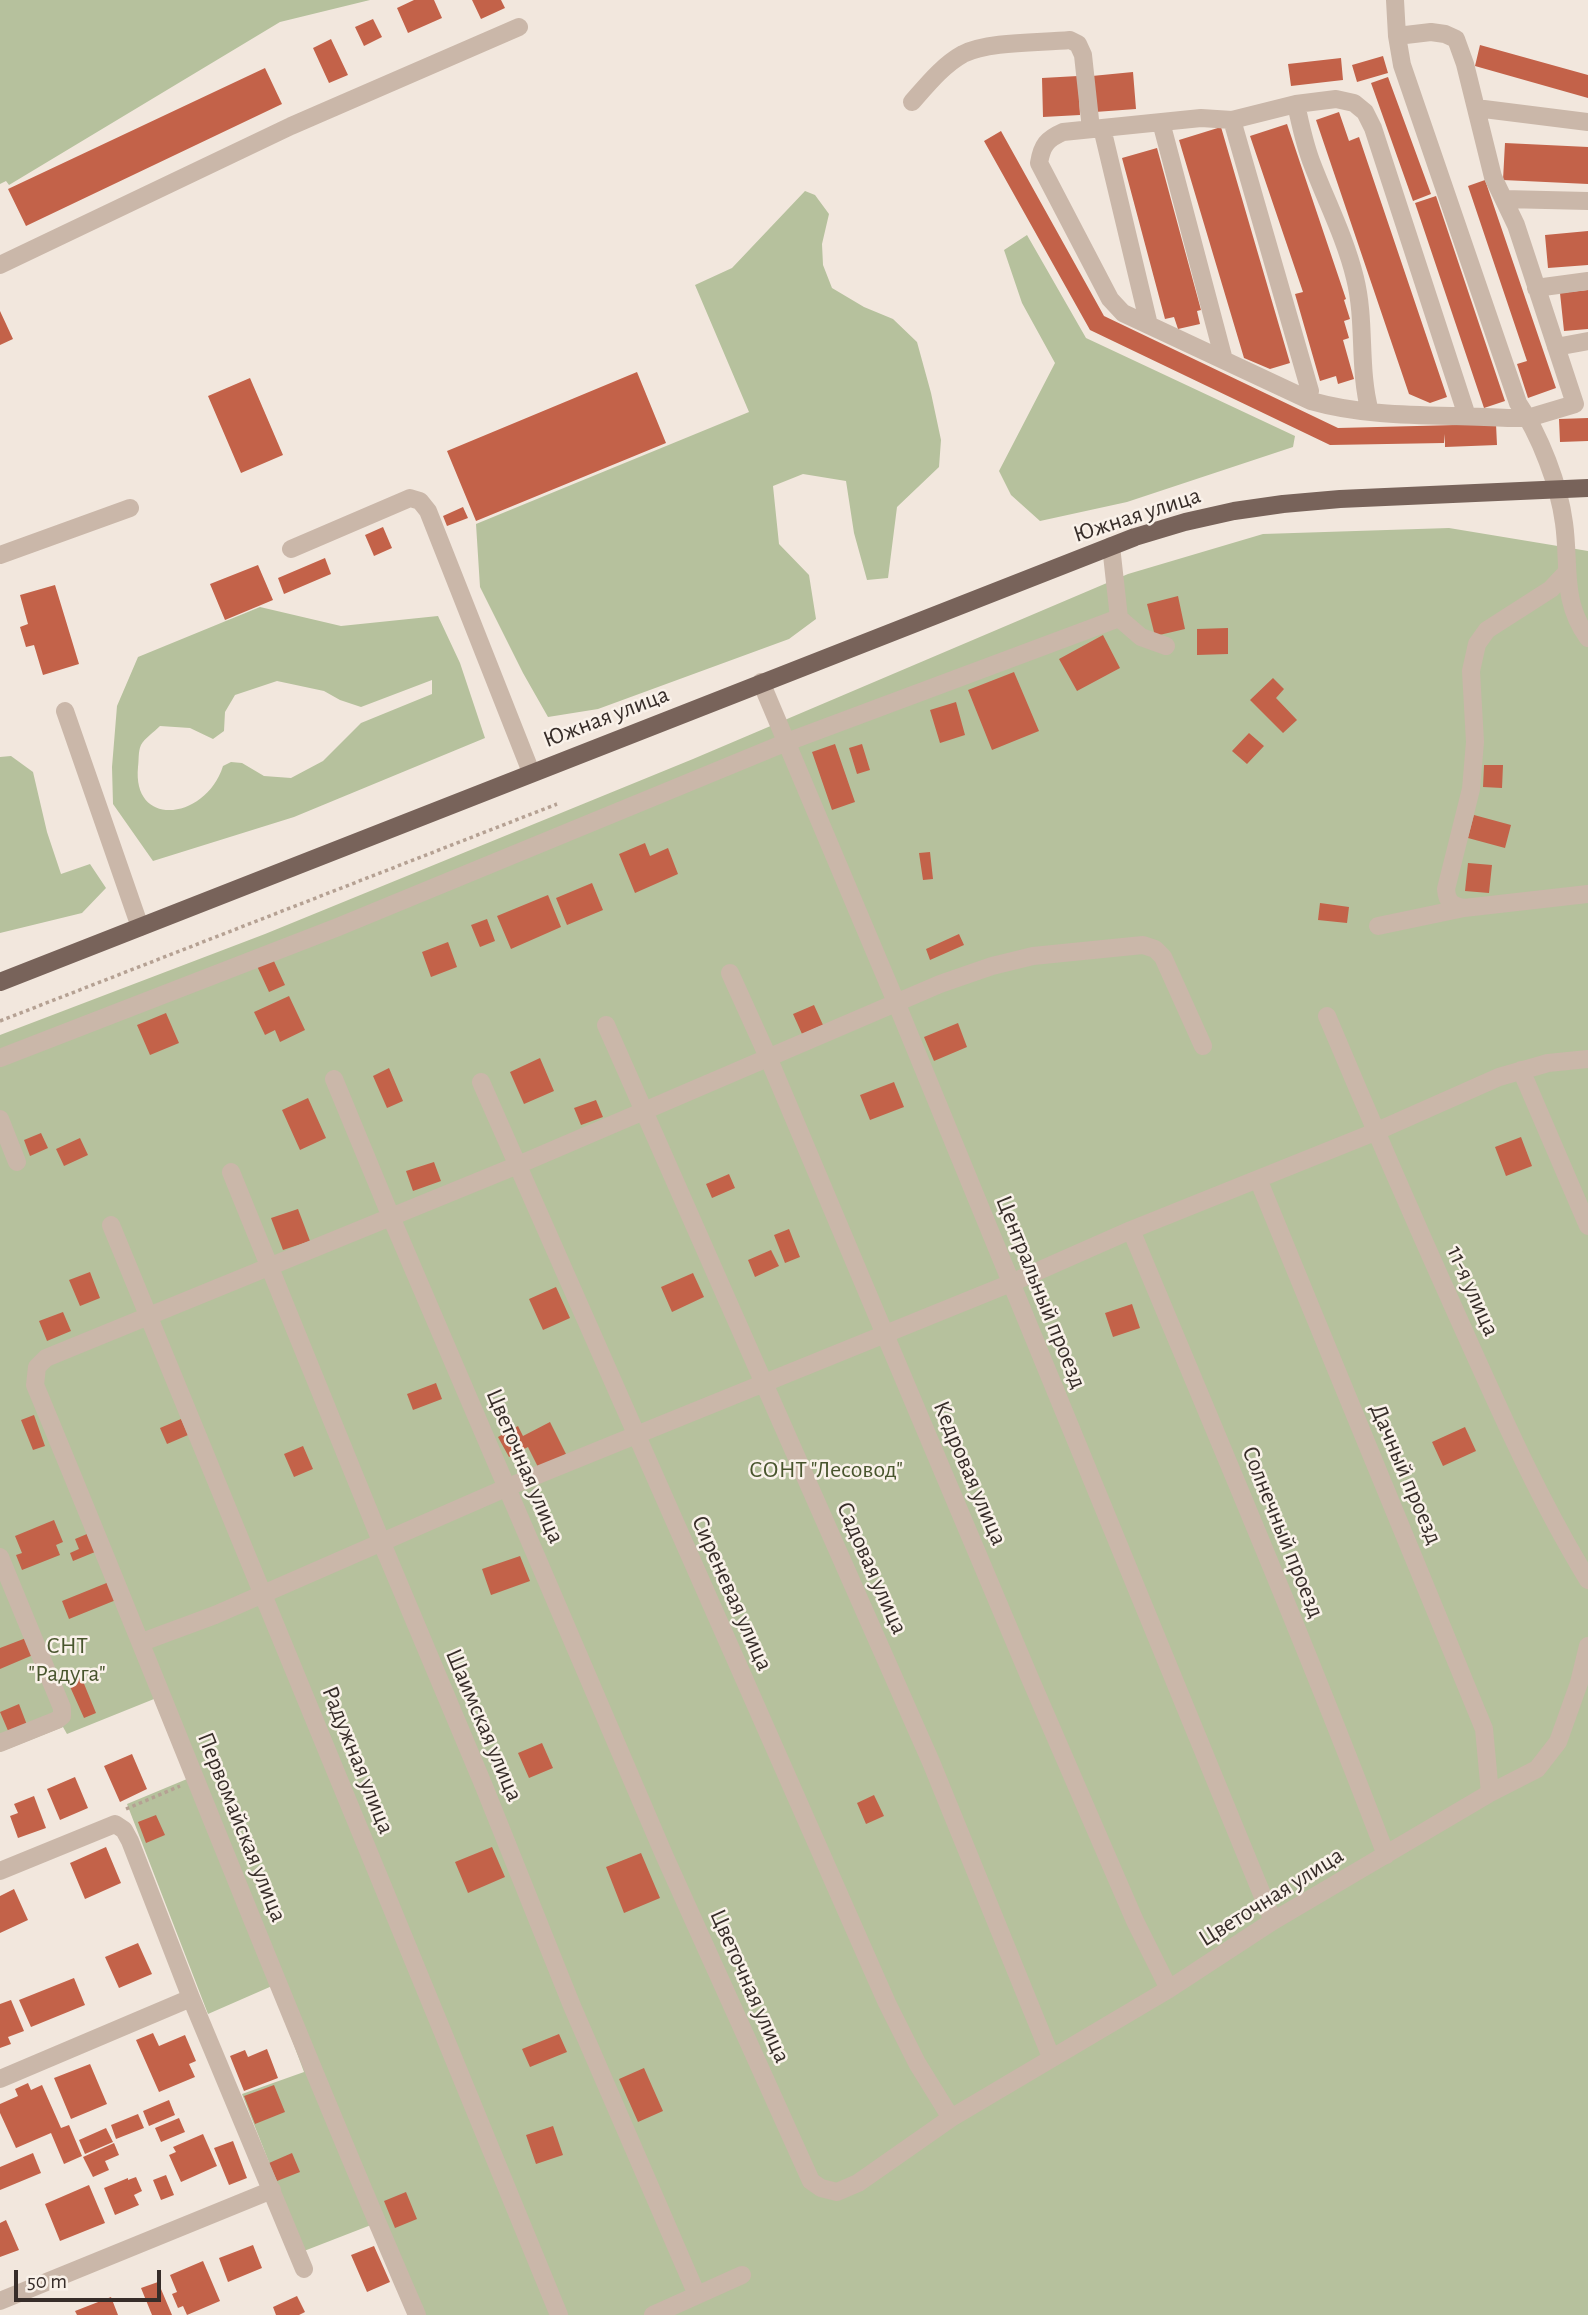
<!DOCTYPE html>
<html>
<head>
<meta charset="utf-8">
<style>
  body { margin:0 }
  #map { position:relative; width:1588px; height:2315px; overflow:hidden; background:#f2e7dd; font-family:"Alegreya Sans",sans-serif }
  canvas { display:block }
  .scale { position:absolute; left:14px; top:2270px; width:147px; height:32px; box-sizing:border-box; border:4px solid #372d29; border-top:0; padding-left:9px; font-size:21px; line-height:24px; white-space:nowrap; color:#372d29; -webkit-text-stroke:5px #f9f1e9; paint-order:stroke }
</style>
</head>
<body>
<div id="map">
<canvas width="1588" height="2315"></canvas>
<div class="scale">50 m</div>
</div>
<script>
const g = document.querySelector('canvas').getContext('2d');
g.lineJoin = 'round';
function fillPath(path, color) { g.fillStyle = color; g.fill(path, 'evenodd'); }
function trace(path, color, width, dash) { g.strokeStyle = color; g.lineWidth = width; g.lineCap = dash ? 'butt' : 'round'; g.setLineDash(dash || []); g.stroke(path); }
function drawText(font, color, halo, rows, align = 'center') {
  g.font = font + ' "Alegreya Sans",sans-serif'; g.lineWidth = 5; g.setLineDash([]); g.textBaseline = 'middle'; g.strokeStyle = halo; g.fillStyle = color; for (const [text, x, y, turn = 0] of rows) {
    g.save(); g.translate(x, y); g.rotate((+turn || 0) * Math.PI / 180); g.textAlign = isNaN(turn) ? turn : align; if (halo) g.strokeText(text, 0, 0); g.fillText(text, 0, 0); g.restore();
  }
}
const green = new Path2D(`
  M0 0H370L280 22 9 185 6 181 0 184Z
  M805 191 815 195 829 214 822 244 823 265 832 288 864 307 893 319 917 342 931 393 941 440 939 467 897 507 888 578 867 580 854 533 846 481 803 474 773 486 779 544 809 575 816 619 789 639 598 709 548 717 523 673 480 587 476 524 749 412 695 285 732 268Z
  M1027 235 1086 338 1295 436 1293 447 1127 502 1040 521 1011 495 999 471 1055 363 1022 303 1004 250Z
  M1449 528 1588 551V2315H410L371 2225 304 2251 242 2094 304 2072 272 1986 208 2014 127 1804 187 1779 154 1699 67 1734 63 1727 0 1752V1035L265 934 693 759 1128 574 1263 534Z
  M260 607 341 626 438 616 460 663 485 738 294 817 153 861 113 804 112 767 117 706 138 657ZM432 680V694L361 723 323 761 291 778 264 776 242 763 231 762 223 766C206 820 132 829 138 767 139 761 138 751 141 745 144 739 154 732 160 726L190 728 213 739 224 731 225 712 235 695 277 681 324 691 340 700 361 707Z
  M11 756 33 772 47 832 61 874 90 864 106 888 82 913 0 933V757Z`);
const building = new Path2D(`
  M414 0H434L442 18 408 33 397 8Z
  M472 0H501L505 8 481 19Z
  M373 19 382 37 364 46 355 27Z
  M331 39 348 75 329 83 313 48Z
  M1480 45 1588 75V98L1475 66Z
  M1383 56 1388 73 1357 82 1352 65Z
  M1341 58 1343 80 1291 86 1288 64Z
  M265 68 282 104 26 226 8 189Z
  M1133 72 1136 109 1095 112 1092 76Z
  M1078 76 1080 115 1043 117 1042 78Z
  M1388 77 1431 194 1413 201 1371 83Z
  M1339 112 1349 141 1359 137 1447 397 1430 403 1409 394 1316 120Z
  M1287 124 1346 299 1344 300 1350 319 1344 321 1349 338 1343 340 1354 379 1338 384 1336 376 1320 381 1295 294 1303 292 1250 136Z
  M1221 127 1290 363 1270 369 1244 358 1179 140Z
  M1001 131 1104 316 1338 428 1496 424 1497 445 1445 447V434L1444 443 1330 445 1090 330 984 141Z
  M1505 143 1588 147V184L1503 180Z
  M1157 148 1201 310 1197 311 1200 324 1178 329 1174 317 1165 319 1122 158Z
  M1485 180 1556 388 1528 398 1517 364 1527 361 1468 186Z
  M1436 196 1505 401 1484 408 1415 203Z
  M1588 231V265L1548 268 1545 235Z
  M1588 290V329L1564 331 1560 293Z
  M0 311 13 339 0 345Z
  M637 372 666 443 476 521 447 451Z
  M250 378 283 455 241 473 208 396Z
  M1588 418V441L1560 442 1559 419Z
  M463 507 468 518 447 526 443 516Z
  M383 527 392 548 374 556 365 535Z
  M325 558 331 574 284 594 278 578Z
  M258 565 273 600 225 620 210 584Z
  M55 585 79 664 43 675 34 645 26 647 20 627 28 624 20 595Z
  M1178 596 1185 629 1155 636 1147 604Z
  M1228 628V654L1197 655V629Z
  M1103 635 1120 668 1077 691 1059 659Z
  M1014 672 1039 731 992 750 968 690Z
  M1273 678 1284 689 1276 698 1297 720 1283 733 1250 700Z
  M956 702 965 735 940 743 930 710Z
  M1249 733 1264 746 1247 764 1232 751Z
  M835 744 855 802 832 810 812 752Z
  M862 744 870 770 857 774 849 748Z
  M1484 765H1503L1502 788 1483 787Z
  M1474 815 1511 825 1505 848 1468 838Z
  M645 843 650 856 668 848 678 874 635 893 619 854Z
  M930 852 933 879 923 880 919 853Z
  M1468 863 1492 865 1489 893 1465 891Z
  M592 883 603 910 567 925 556 898Z
  M548 895 561 927 511 949 497 916Z
  M1320 903 1349 907 1347 923 1318 920Z
  M487 919 495 941 480 947 471 925Z
  M959 934 964 945 930 960 926 949Z
  M448 942 457 967 431 977 422 952Z
  M273 959 285 985 269 992 257 966Z
  M289 996 305 1030 280 1042 275 1030 265 1035 254 1012Z
  M814 1005 823 1025 802 1034 793 1014Z
  M166 1013 179 1043 150 1055 137 1025Z
  M958 1023 967 1047 934 1061 924 1037Z
  M540 1058 554 1091 524 1104 510 1072Z
  M389 1068 403 1101 387 1108 373 1076Z
  M894 1082 904 1107 870 1120 860 1095Z
  M308 1098 326 1138 300 1150 282 1110Z
  M596 1100 603 1117 581 1125 574 1108Z
  M41 1133 48 1148 30 1156 24 1140Z
  M1521 1137 1532 1166 1506 1176 1495 1147Z
  M80 1138 88 1155 64 1166 56 1149Z
  M434 1162 441 1181 413 1191 406 1171Z
  M729 1174 735 1188 712 1198 706 1184Z
  M298 1209 310 1241 283 1250 271 1218Z
  M789 1229 800 1257 785 1263 774 1235Z
  M771 1250 779 1266 755 1277 748 1260Z
  M90 1272 100 1298 80 1306 69 1280Z
  M693 1273 704 1297 672 1312 661 1287Z
  M556 1287 570 1318 543 1330 529 1299Z
  M1132 1304 1140 1328 1113 1337 1105 1313Z
  M63 1312 71 1331 47 1341 39 1321Z
  M436 1383 442 1399 413 1410 407 1394Z
  M34 1415 45 1446 33 1450 21 1420Z
  M181 1419 188 1435 167 1444 160 1428Z
  M550 1422 566 1454 539 1469 528 1447 509 1457 498 1437 518 1426 523 1436Z
  M1465 1427 1476 1451 1443 1466 1432 1442Z
  M303 1446 313 1469 294 1477 284 1454Z
  M54 1520 63 1542 56 1545 60 1555 22 1570 16 1555 22 1553 15 1536Z
  M87 1534 95 1552 73 1561 70 1553 79 1549 75 1539Z
  M520 1556 530 1581 491 1595 482 1569Z
  M109 1582 116 1600 69 1619 62 1601Z
  M26 1638 33 1655 0 1669V1648Z
  M80 1674 96 1713 84 1718 67 1680Z
  M19 1704 27 1725 9 1733 0 1712Z
  M542 1743 553 1768 529 1778 518 1753Z
  M132 1754 147 1789 120 1802 104 1766Z
  M75 1777 88 1808 60 1820 47 1789Z
  M874 1795 884 1816 866 1824 857 1803Z
  M34 1796 46 1828 18 1838 10 1816 18 1813 14 1804Z
  M156 1815 165 1835 146 1843 138 1822Z
  M106 1847 121 1883 85 1899 70 1863Z
  M492 1847 505 1877 468 1893 455 1862Z
  M641 1853 660 1898 624 1913 606 1867Z
  M14 1889 28 1920 0 1933V1896Z
  M138 1943 152 1974 119 1988 105 1957Z
  M74 1978 85 2005 31 2027 19 2000Z
  M11 2000 24 2031 8 2037 11 2044 0 2048V2004Z
  M153 2033 159 2046 185 2035 196 2061 189 2064 195 2077 159 2092 136 2040Z
  M559 2034 567 2052 530 2067 522 2049Z
  M267 2049 278 2078 244 2091 230 2056 245 2050 248 2057Z
  M90 2064 107 2104 71 2119 54 2078Z
  M644 2068 663 2111 638 2122 619 2079Z
  M28 2083 31 2090 42 2085 61 2128 69 2125 82 2156 64 2164 51 2133 16 2148 0 2113V2104L18 2096 15 2089Z
  M274 2085 285 2112 255 2124 244 2096Z
  M169 2100 175 2115 149 2126 143 2111Z
  M138 2114 144 2128 116 2139 111 2125Z
  M179 2118 185 2132 161 2142 155 2128Z
  M553 2126 563 2155 536 2164 526 2135Z
  M106 2128 113 2142 85 2154 79 2140Z
  M203 2134 217 2166 181 2182 169 2155 176 2152 173 2147Z
  M233 2141 247 2178 229 2185 214 2148Z
  M114 2143 119 2155 105 2161 109 2170 93 2177 83 2157Z
  M33 2153 41 2173 0 2190V2167Z
  M292 2153 300 2172 277 2181 269 2163Z
  M166 2175 174 2195 161 2200 153 2180Z
  M136 2177 142 2191 134 2195 139 2205 115 2215 104 2188 128 2178V2180Z
  M89 2185 105 2223 60 2241 45 2204Z
  M406 2192 417 2219 395 2228 384 2201Z
  M6 2220 19 2250 0 2257V2223Z
  M253 2245 262 2268 228 2282 219 2258Z
  M374 2246 390 2282 367 2292 351 2255Z
  M203 2261 220 2301 187 2315 183 2306 178 2308 172 2294 177 2292 170 2275Z
  M158 2282 172 2315H152L141 2288Z
  M297 2296 305 2312 299 2315H276L273 2307Z
  M111 2297 118 2315H77L75 2311Z`);
const path = new Path2D(`
  M0 1021 557 804
  M126 1809 180 1786`);
const minor = new Path2D(`
  M1395 0 1397 36 1402 65 1518 403C1540 435 1559 485 1564 523 1570 566 1561 601 1588 638
  M1397 36 1431 32 1445 34 1456 39 1465 64 1493 177 1516 225 1575 404 1528 418H1508C1442 414 1374 419 1311 401L1123 313 1110 299 1039 163C1042 145 1047 139 1063 132L1201 118 1232 120 1296 104 1336 99 1354 103 1365 112 1373 128 1467 416
  M912 102C927 85 943 65 963 54 989 41 1040 43 1070 40L1078 44 1083 55 1091 129
  M1296 104C1300 123 1304 142 1311 161 1326 201 1345 237 1355 278 1366 322 1358 368 1370 412
  M1476 108 1588 122
  M1232 120 1310 391
  M1161 122 1224 360
  M1102 128 1149 325
  M1504 199 1588 201
  M0 265 291 126 519 27
  M1536 288 1588 281
  M1556 347 1588 341
  M1111 546 1119 618
  M291 549 410 498 420 501 428 511 531 772
  M0 555 130 508
  M1566 573 1551 589 1487 630 1477 644 1471 671 1475 742 1471 789 1446 889C1447 902 1452 906 1464 908L1588 894
  M761 682 896 1002 1273 1921
  M65 711 140 927
  M1378 926 1464 908
  M730 973 768 1057 1029 1676 1135 1921 1169 1989
  M1327 1016C1369 1116 1412 1215 1456 1313 1497 1404 1536 1495 1588 1580
  M606 1025 931 1762 1051 2057
  M0 1058 338 927 787 742 1119 618 1141 637 1166 646
  M1521 1070 1588 1226
  M334 1079 391 1217 665 1857 811 2181 821 2188 837 2192 858 2183 951 2118 1169 1989 1273 1921 1490 1793 1537 1769 1558 1742 1579 1683 1588 1646
  M481 1082 887 2003 917 2063 951 2118
  M0 1119 17 1162
  M231 1172 381 1541 483 1784 572 2006 697 2295
  M1258 1179 1484 1729 1490 1793
  M111 1225 559 2315
  M1131 1230C1218 1438 1306 1645 1386 1855
  M0 1557 62 1708V1716L57 1720 0 1743
  M142 1642 215 1615 508 1487 1011 1283 1131 1230 1375 1132 1499 1077 1548 1063 1588 1059
  M0 1871 115 1824 124 1830 130 1841 191 1998 304 2269
  M0 2079 191 1998
  M0 2301 272 2190
  M417 2315C284 2008 164 1695 35 1385L37 1367 46 1358 518 1165 940 984 992 966 1033 956 1143 945 1155 949 1163 957 1203 1046
  M653 2315 742 2275`);
const major = new Path2D(`
  M0 982 1135 537 1185 522 1234 511 1283 504 1340 499 1588 488`);
const streetNames = [
  ["Южная улица",1137,515,-18],
  ["Южная улица",606,717,-21],
  ["11-я улица",1473,1291,66],
  ["Центральный проезд",1041,1292,68],
  ["Цветочная улица",525,1466,67],
  ["Кедровая улица",970,1473,67],
  ["Дачный проезд",1406,1474,67],
  ["Солнечный проезд",1283,1532,68],
  ["Садовая улица",872,1568,66],
  ["Сиреневая улица",732,1593,66],
  ["Шаимская улица",484,1725,67],
  ["Радужная улица",358,1760,68],
  ["Первомайская улица",242,1827,68],
  ["Цветочная улица",1271,1897,-32],
  ["Цветочная улица",750,1986,66]
];
const parkNames = [
  ["СОНТ \"Лесовод\"",826,1470],
  ["СНТ",67,1646],
  ["\"Радуга\"",67,1674]
];
fillPath(green, '#b6c19d');
fillPath(building, '#c36249');
trace(path, '#b5a193', 3.5, [3.5, 3.5]);
trace(minor, '#cab7a9', 18);
trace(major, '#78635a', 18);
drawText('24px', '#372d29', '#f9f1e9', streetNames);
drawText('24px', '#48552d', '#f9f1e9', parkNames);
</script>
</body>
</html>
